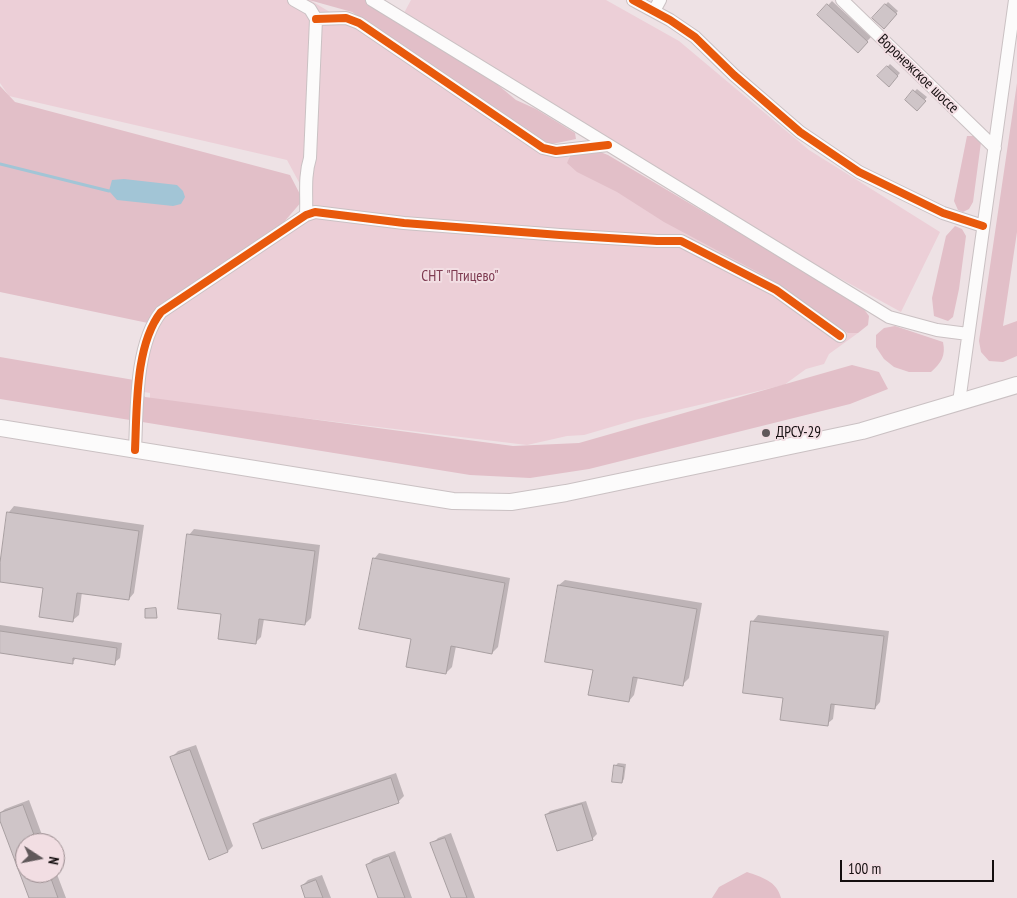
<!DOCTYPE html>
<html>
<head>
<meta charset="utf-8">
<style>
  body { margin:0 }
  #map { position:relative; width:1017px; height:898px; overflow:hidden; background:#eee2e5; font-family:"PT Sans Narrow",sans-serif }
  canvas { display:block }
  .north { position:absolute; left:15px; top:833px; width:50px; height:50px; box-sizing:border-box; background:#f2dee3; border:1px solid #998b8e; border-radius:50%; rotate:101deg; font-size:14px; font-weight:700; line-height:20px; text-align:center; color:#140e0f }
  .north::after { content:''; display:block; margin:auto; width:18px; height:22px; background:#60585a; clip-path:polygon(50% 0,100% 100%,50% 72%,0 100%) }
  .scale { position:absolute; left:840px; top:860px; width:154px; height:22px; box-sizing:border-box; border:2px solid #140e0f; border-top:0; padding-left:6px; font-size:15px; line-height:18px; white-space:nowrap; color:#140e0f; -webkit-text-stroke:4px #f2dee3; paint-order:stroke }
</style>
</head>
<body>
<div id="map">
<canvas width="1017" height="898"></canvas>
<div class="north">N</div>
<div class="scale">100 m</div>
</div>
<script>
const g = document.querySelector('canvas').getContext('2d');
g.lineJoin = 'round';
function fillPath(path, color) { g.fillStyle = color; g.fill(path, 'evenodd'); }
function trace(path, color, width, dash) { g.strokeStyle = color; g.lineWidth = width; g.lineCap = dash ? 'butt' : 'round'; g.setLineDash(dash || []); g.stroke(path); }
function drawText(font, color, halo, rows, align = 'center') {
  g.font = font + ' "PT Sans Narrow",sans-serif'; g.lineWidth = 4; g.setLineDash([]); g.textBaseline = 'middle'; g.strokeStyle = halo; g.fillStyle = color; for (const [text, x, y, turn = 0] of rows) {
    g.save(); g.translate(x, y); g.rotate((+turn || 0) * Math.PI / 180); g.textAlign = isNaN(turn) ? turn : align; if (halo) g.strokeText(text, 0, 0); g.fillText(text, 0, 0); g.restore();
  }
}
const green = new Path2D(`
  M0 0H310L858 333 829 354 824 364 806 369 784 385 635 420 584 435 567 436 527 445 138 398H150V393L144 392 147 344 156 322 315 212 287 160 9 96 0 83Z
  M411 0H606L679 41 809 150 940 232 901 312 792 252 404 13Z`);
const forest = new Path2D(`
  M309 0H365L492 80 516 100 536 109 575 133 576 139 552 144 538 139 352 12Z
  M1017 83V232L1003 326 1017 321V356L1003 362 989 361 981 352 979 341Z
  M0 86 15 102 290 175 303 200 265 244 148 323 0 292Z
  M967 136H975L981 142 973 202 969 209 963 212 958 210 954 201Z
  M595 150 608 155 861 305 869 316 868 325 858 333H848L763 275 664 222 617 192 577 172 567 163 571 154Z
  M955 226 962 229 966 236 959 289 953 317 948 321 934 316 932 298 946 236Z
  M895 326 943 342C946 356 941 363 931 372H909L894 367 884 359 876 347V335L884 328Z
  M0 357 134 380 145 397 513 446 579 443 852 365 879 372 888 389 850 404 589 469 530 478 470 475 0 399Z
  M747 872C761 877 777 881 781 898H712L719 887Z`);
const water = new Path2D(`
  M124 179 177 185 183 191 185 197 181 204 173 206 117 200 109 191 112 180Z`);
const shadow = new Path2D(`
  M832 1 871 37 858 51 819 15Z
  M888 2 898 11 884 27 874 18Z
  M890 64 900 73 889 85 879 76Z
  M917 89 927 97 917 109 906 100Z
  M14 506 144 525 134 593 129 599 82 592 79 615 73 620 44 587 0 580 9 512Z
  M194 529 320 545 311 618 305 624 264 619 261 637 255 643 222 613 189 535Z
  M379 553 510 578 498 647 492 653 456 646 452 667 446 673 412 638 374 559Z
  M565 580 702 603 689 678 683 684 638 677 634 695 629 701 594 669 559 585Z
  M758 615 889 631 880 702 875 708 835 703 833 719 827 724 784 697 744 692 753 621Z
  M0 625 122 643 120 658 114 663 77 657 72 663 0 651Z
  M196 745 233 846 228 851 172 757 178 751Z
  M618 763 626 764 624 779 622 782 615 766Z
  M396 773 404 796 398 802 255 824 260 819Z
  M29 800 45 843H25V873H55V869L66 898H30L0 817V813L5 809Z
  M586 801 597 834 593 838 557 849 546 815 550 811Z
  M451 833 475 898H452L432 844 438 838Z
  M395 851 412 898H380L367 865 373 859Z
  M322 875 331 898H306L302 886 308 880Z`);
const stream = new Path2D(`
  M0 164 109 191`);
const building = new Path2D(`
  M827 4 868 42 858 53 817 15Z
  M885 4 897 14 884 29 872 18Z
  M887 66 898 76 889 87 877 76Z
  M913 90 926 101 917 111 905 100Z
  M7 512 139 531 129 600 77 593 73 622 39 617 43 588 0 582V563Z
  M187 534 315 551 305 625 259 619 256 644 218 639 221 614 178 609Z
  M373 558 505 583 492 654 451 646 446 674 406 667 411 639 359 629Z
  M558 585 697 609 683 686 633 677 629 702 588 695 593 670 545 662Z
  M156 608 157 618H145V609Z
  M751 621 884 636 875 709 831 704 828 726 780 720 783 698 743 693Z
  M0 631 117 648 115 665 73 658V664L0 653Z
  M190 750 228 852 209 860 170 757Z
  M614 765 624 767 622 783 612 782Z
  M391 778 399 803 262 849 253 824Z
  M582 804 593 840 557 851 545 815Z
  M23 805 37 843H25V873H49L58 898H29L0 821V813Z
  M445 838 467 898H451L430 843Z
  M389 856 405 898H378L366 865Z
  M316 880 323 898H305L301 886Z`);
const minor = new Path2D(`
  M294 0 310 9 316 19 310 158C304 177 307 195 306 215
  M372 0 889 317 937 330 968 334
  M633 0 670 20 695 37 734 75 800 132 859 172 943 213 983 226
  M842 0 995 148
  M654 11 660 0
  M316 19 346 18 359 23 543 148 556 151 608 145
  M959 402 1015 0
  M135 450C137 408 135 345 161 312L306 215 315 212 404 223 560 235 657 241H681L776 290 840 336`);
const major = new Path2D(`
  M0 428 453 501 511 502 566 493 862 431 1017 385`);
const cycleway = new Path2D(`
  M633 0 670 20 695 37 734 75 800 132 859 172 943 213 983 226
  M316 19 346 18 359 23 543 148 556 151 608 145
  M135 450C137 408 135 345 161 312L306 215 315 212 404 223 560 235 657 241H681L776 290 840 336`);
const markers = [
  [766,433,5,"#60585a"]
];
const streetNames = [
  ["Воронежское шоссе",918,74,44]
];
const parkNames = [
  ["СНТ \"Птицево\"",460,277]
];
const poiNames = [
  ["ДРСУ-29",776,433]
];
fillPath(green, '#eccfd7');
fillPath(forest, '#e2bfc8');
fillPath(water, '#a2c5d6');
fillPath(shadow, '#0003');
trace(stream, '#a2c5d6', 3);
fillPath(building, '#cfc5c8');
trace(building, '#a89fa1', 1);
trace(minor, '#cac1c3', 14);
trace(major, '#cac1c3', 18);
trace(minor, '#fcfbfb', 12);
trace(major, '#fcfbfb', 16);
trace(cycleway, '#e8590c', 8);
for (const [x, y, r, color] of markers) { const dot = new Path2D(); dot.arc(x, y, r, 0, 2 * Math.PI); g.fillStyle = color; g.fill(dot); trace(dot, '#f2dee3', 2); }
drawText('15px', '#140e0f', '#f2dee3', streetNames);
drawText('15px', '#7e3b51', '#f2dee3', parkNames);
drawText('15px', '#140e0f', '#f2dee3', poiNames, 'left');
</script>
</body>
</html>
